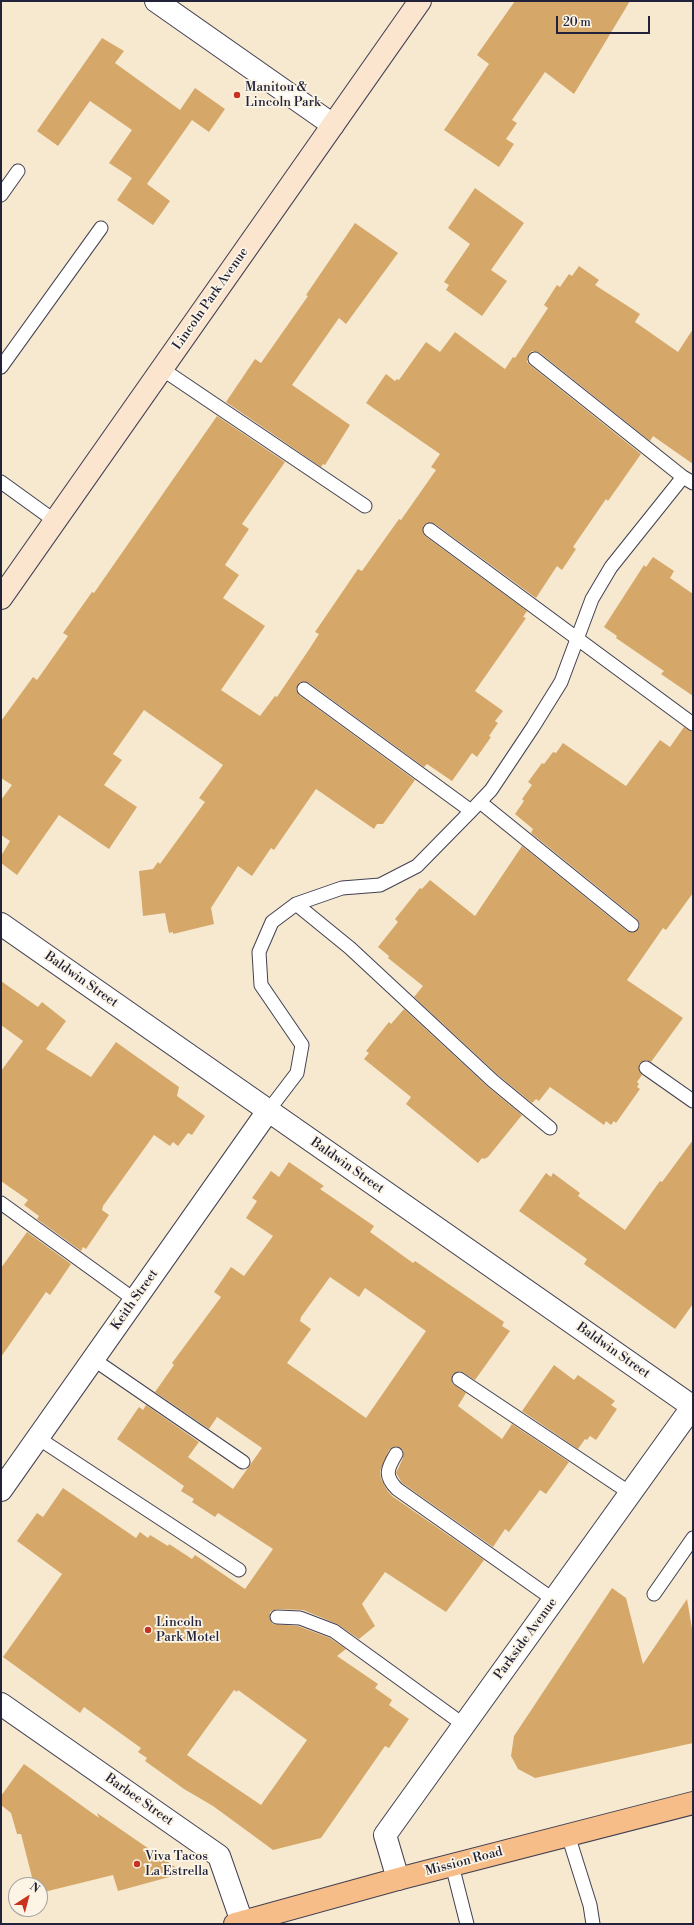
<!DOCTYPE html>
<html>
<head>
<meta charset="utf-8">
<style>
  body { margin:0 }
  #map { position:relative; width:694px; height:1925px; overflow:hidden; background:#f6e9d0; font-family:"Libre Bodoni",serif }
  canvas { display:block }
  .frame { position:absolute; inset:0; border:2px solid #22223b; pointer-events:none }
  .north { position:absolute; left:8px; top:1877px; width:40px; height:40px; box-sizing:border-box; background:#fcf5e5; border:1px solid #a5a1a1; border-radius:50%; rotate:36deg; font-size:11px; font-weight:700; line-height:16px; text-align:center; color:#22223b }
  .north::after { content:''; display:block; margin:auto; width:14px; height:18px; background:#c8321e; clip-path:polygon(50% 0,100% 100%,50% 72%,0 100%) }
  .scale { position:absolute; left:556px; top:16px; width:94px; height:18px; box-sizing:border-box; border:2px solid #22223b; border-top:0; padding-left:5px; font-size:12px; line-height:14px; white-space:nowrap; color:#22223b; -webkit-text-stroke:3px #fcf5e5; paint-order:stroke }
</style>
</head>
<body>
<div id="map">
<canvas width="694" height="1925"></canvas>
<div class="frame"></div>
<div class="north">N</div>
<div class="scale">20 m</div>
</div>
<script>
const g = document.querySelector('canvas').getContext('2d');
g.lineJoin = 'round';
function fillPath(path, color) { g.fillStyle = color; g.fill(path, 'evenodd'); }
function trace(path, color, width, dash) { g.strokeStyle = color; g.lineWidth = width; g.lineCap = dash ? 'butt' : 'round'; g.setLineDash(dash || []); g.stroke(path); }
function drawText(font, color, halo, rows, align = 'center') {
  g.font = font + ' "Libre Bodoni",serif'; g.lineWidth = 3.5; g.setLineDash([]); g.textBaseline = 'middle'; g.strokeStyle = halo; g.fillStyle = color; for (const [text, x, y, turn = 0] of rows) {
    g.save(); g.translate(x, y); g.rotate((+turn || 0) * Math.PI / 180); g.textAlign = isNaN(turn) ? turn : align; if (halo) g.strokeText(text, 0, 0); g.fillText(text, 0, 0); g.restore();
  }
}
const building = new Path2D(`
  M515 1H630L574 94 545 72 512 120 517 123 506 139 514 144 499 167 444 130 489 64 477 55Z
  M102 38 124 51 115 63 180 110 195 88 225 109 209 132 192 120 147 184 170 201 153 225 117 200 132 178 109 163 132 130 90 101 58 146 37 131Z
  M475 188 524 223 491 270 507 281 482 316 446 290 449 285 444 282 470 244 448 228Z
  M355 223 398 253 346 324 339 318 292 385 350 425 325 465 323 464 321 467 226 402 255 359 261 363 308 296 306 295Z
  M579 266 599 280 595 285 640 314 635 322 678 352 693 329V464L653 436 650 441 540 353 532 351 529 354 527 362 530 365 641 454 608 501 606 499 573 547 576 549 562 570 557 566 536 598 435 524 427 523 423 526V533L425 536 527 611 523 617 526 618 475 691 503 711 495 721 498 723 489 736 491 737 477 757 472 753 452 781 427 764 424 767 309 683 300 682 296 689 299 695 415 780 383 824H377L374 829 316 789 274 850 271 848 252 876 238 866 211 908 214 924 173 934V932L169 933 165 913 143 916 139 871 153 869 158 862 160 864 205 802 199 798 223 765 144 710 113 754 122 760 104 785 137 807 109 849 59 815 17 875 1 863V856L10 841 1 835V800L12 785 1 778V721L33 677 37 680 68 636 63 633 92 592 94 593 217 416 285 462 242 524 249 529 225 565 239 575 223 598 265 626 221 690 260 716 275 696 277 697 310 648 319 634 315 632 358 569 362 571 399 519 401 520 436 470 431 467 440 454 366 403 386 374 395 381 397 379 399 380 426 342 440 352 455 332 505 369 513 357 515 358 548 308 544 305 557 285 560 287 569 274 572 276Z
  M653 557 674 571 670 578 693 594V696L661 674 664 671 616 638 617 636 604 627 644 565 646 567Z
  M684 727 693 732V893L666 930 663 928 627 980 683 1018 651 1062 646 1060 639 1064V1071L642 1075 637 1082 639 1084 637 1087 640 1089 616 1123 614 1121 611 1125 606 1121 604 1125 550 1087 539 1101 536 1099 532 1103 498 1075 414 997 423 986 388 958 389 956 378 947 398 922 395 919 420 888 422 889 430 880 475 916 522 846 627 931 635 932 640 926 637 919 531 833 533 829 515 814 524 801 522 799 532 785 528 782 542 763 544 764 553 752 556 753 563 743 626 786 660 740 670 747Z
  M1 981 38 1007 42 1002 66 1021 46 1049 91 1077 116 1042 179 1087 177 1096 205 1116 192 1135 188 1133 178 1146 173 1142 170 1146 154 1135 103 1206 102 1210 109 1215 86 1249 83 1247 81 1251 37 1219 39 1216 24 1205 28 1200 1 1181V1071L23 1041 1 1025Z
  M404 1009 488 1087 522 1115 488 1157 484 1159 482 1158 478 1163 406 1104 411 1097 364 1059 369 1053 366 1051 389 1022 391 1024Z
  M693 1140V1304L675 1329 584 1264 587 1259 519 1211 546 1173 551 1177 553 1173 580 1193 578 1196 625 1230 660 1181 662 1182Z
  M289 1162 324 1186 320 1189 374 1226 370 1232 413 1263 415 1261 504 1322 502 1326 510 1331 475 1380 460 1371 452 1375V1383L466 1393 458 1406 502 1439 512 1424 569 1462 546 1494 540 1490 509 1532 505 1529 493 1547 402 1483 396 1473 403 1458V1450L396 1446 389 1450 380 1471 381 1479 387 1490 392 1496 484 1560 446 1612 385 1572 362 1604 375 1626 359 1639 337 1624 303 1610 277 1609 270 1612V1620L273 1624 298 1626 330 1638 346 1649 337 1656 378 1684 375 1688 392 1700 389 1705 409 1719 389 1748 385 1746 321 1838 273 1850 213 1806 184 1789 145 1761 147 1758 138 1752 141 1748 84 1707 80 1713 3 1657 62 1574 17 1541 37 1513 43 1517 63 1488 136 1538 140 1532 148 1538 150 1535 168 1546 169 1544 192 1559 195 1555 245 1589 273 1549 218 1513 215 1517 192 1502 194 1499 181 1491 184 1486 117 1439 139 1407 143 1410 146 1405 199 1442 188 1457 233 1489 262 1448 217 1417 209 1429 155 1392 174 1365 172 1363 221 1297 214 1292 231 1267 244 1276 273 1236 246 1218 257 1201 252 1198 271 1171 279 1177ZM330 1277 359 1297 365 1288 426 1331 366 1418 287 1363 311 1329 300 1321 301 1317ZM234 1690 237 1692 238 1690 307 1740 261 1805 187 1755Z
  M27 1232 71 1264 50 1295 46 1292 1 1357V1268Z
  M554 1365 574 1380 578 1375 615 1401 611 1405 617 1409 596 1440 590 1436 587 1440 585 1439 578 1449 522 1411Z
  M612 1588 626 1598 643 1664 687 1599 693 1635V1743L535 1778 518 1769 511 1756 514 1736Z
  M24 1764 99 1818 97 1813 184 1873 118 1891 113 1875 40 1893V1885H34L21 1834H17L11 1813 1 1805V1796Z`);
const lane = new Path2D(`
  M1 195 18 171
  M535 359 683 477
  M1 367 101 228
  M162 369 365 506
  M1 482 55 521
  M430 530 693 724
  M304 689 471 811
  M480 802 632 925
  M296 904 350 948 493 1081 550 1128
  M646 1068 693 1101
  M268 1111 297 1073 302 1045 261 985 259 952 272 922 296 904 342 888 380 885 417 866 471 811 491 790 533 727 561 682 592 599 611 567 683 477 693 483
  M1 1203 135 1300
  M93 1359 243 1462
  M459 1379 630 1493
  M38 1438 239 1570
  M396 1454C387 1469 384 1476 397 1489L554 1600
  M654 1594 693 1538
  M277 1617 300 1618 334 1631 464 1725
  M568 1835 590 1905 593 1924
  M452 1865 467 1924`);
const street = new Path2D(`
  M156 1 333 125
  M1 924 693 1407
  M1 1490 268 1111
  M1 1704 219 1856 242 1922
  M398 1879 385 1835 693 1406`);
const secondary = new Path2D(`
  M1 598 420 1`);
const primary = new Path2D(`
  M235 1924 398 1879 693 1803`);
const markers = [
  [237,95,4,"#c8321e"],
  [148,1630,4,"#c8321e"],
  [137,1864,4,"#c8321e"]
];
const poiNames = [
  ["Manitou &",245,88],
  ["Lincoln Park",245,103],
  ["Lincoln",156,1623],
  ["Park Motel",156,1638],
  ["Viva Tacos",145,1857],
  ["La Estrella",145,1872]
];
const streetNames = [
  ["Lincoln Park Avenue",211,299,-55],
  ["Baldwin Street",81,980,35],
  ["Baldwin Street",347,1166,35],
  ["Keith Street",135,1300,-55],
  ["Baldwin Street",613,1351,35],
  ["Parkside Avenue",526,1639,-54],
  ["Barbee Street",139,1800,35],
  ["Mission Road",464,1862,-15]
];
fillPath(building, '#d5a86a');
trace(lane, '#424051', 15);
trace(street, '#424051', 24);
trace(secondary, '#424051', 24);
trace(primary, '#424051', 24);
trace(lane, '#fff', 13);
trace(street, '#fff', 22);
trace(secondary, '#fce5cf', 22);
trace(primary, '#f7bd88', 22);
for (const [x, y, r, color] of markers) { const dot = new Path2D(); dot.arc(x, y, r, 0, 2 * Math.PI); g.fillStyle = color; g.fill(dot); trace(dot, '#fcf5e5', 1.5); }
drawText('13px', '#22223b', '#fcf5e5', poiNames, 'left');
drawText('13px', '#22223b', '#fcf5e5', streetNames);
</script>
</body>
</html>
